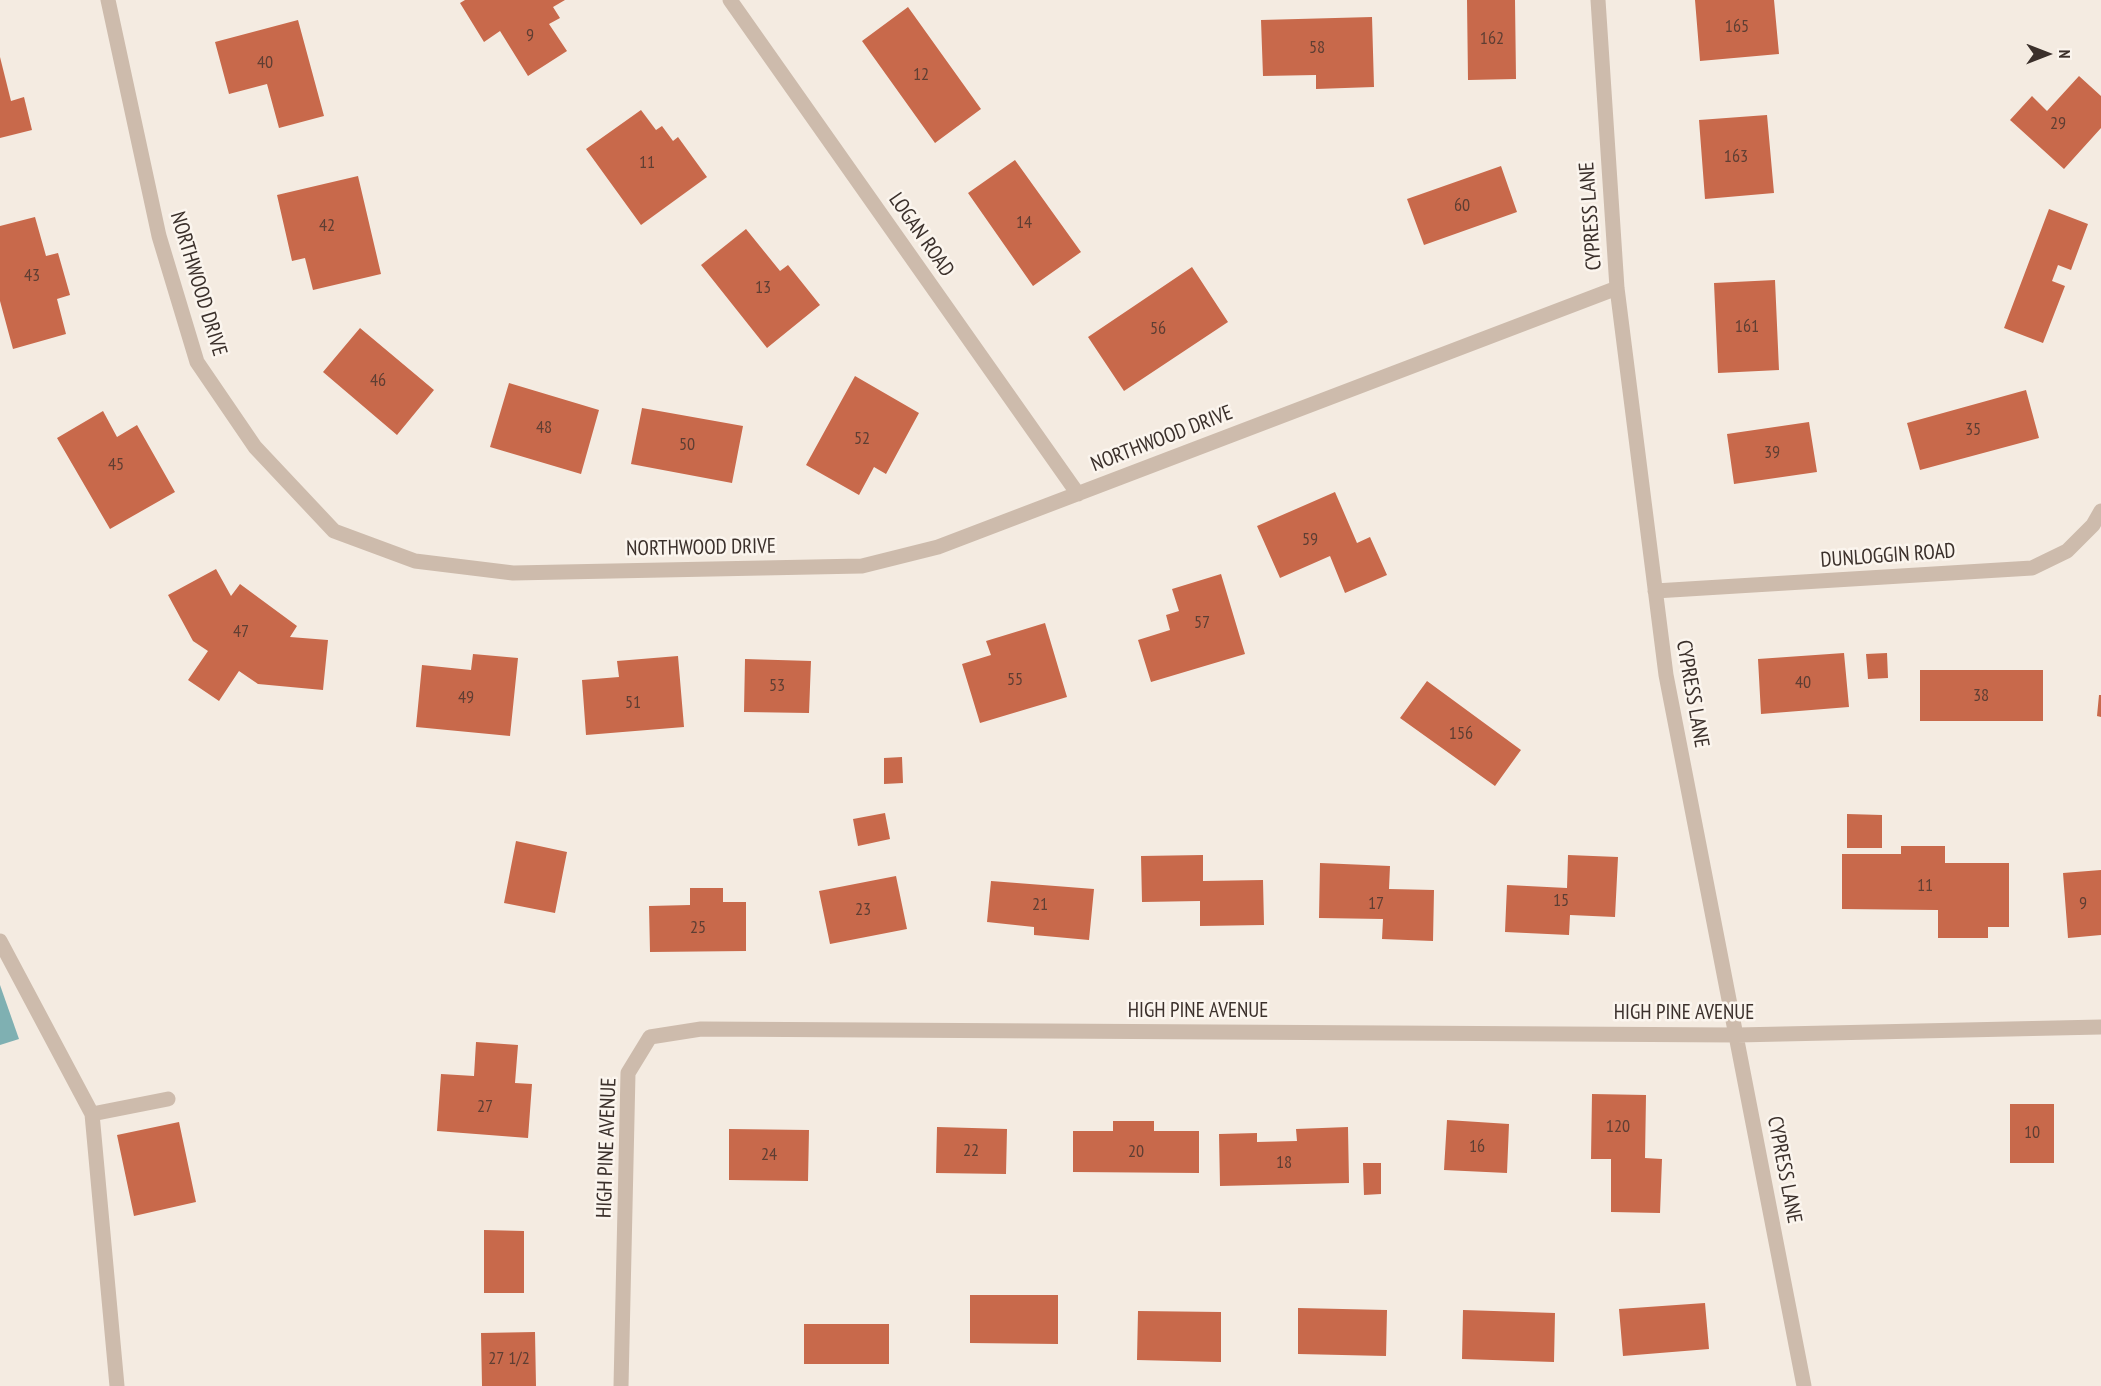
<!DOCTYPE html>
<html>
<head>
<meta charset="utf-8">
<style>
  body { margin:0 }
  #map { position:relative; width:2101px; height:1386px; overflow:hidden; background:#f4ebe1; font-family:"PT Sans Narrow",sans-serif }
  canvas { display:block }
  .north { position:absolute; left:2017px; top:24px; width:60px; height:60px; -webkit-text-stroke:4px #fbf5ee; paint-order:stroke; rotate:90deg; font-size:16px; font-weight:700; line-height:24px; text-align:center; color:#3b302b }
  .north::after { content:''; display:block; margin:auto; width:21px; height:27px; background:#3b302b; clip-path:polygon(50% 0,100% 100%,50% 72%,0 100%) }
</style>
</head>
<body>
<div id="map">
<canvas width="2101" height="1386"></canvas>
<div class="north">N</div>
</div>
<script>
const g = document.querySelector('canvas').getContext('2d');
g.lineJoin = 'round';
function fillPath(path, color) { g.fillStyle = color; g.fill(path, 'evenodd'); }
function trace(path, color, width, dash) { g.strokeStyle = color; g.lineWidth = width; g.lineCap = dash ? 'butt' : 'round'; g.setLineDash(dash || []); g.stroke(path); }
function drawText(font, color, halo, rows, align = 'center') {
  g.font = font + ' "PT Sans Narrow",sans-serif'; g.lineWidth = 5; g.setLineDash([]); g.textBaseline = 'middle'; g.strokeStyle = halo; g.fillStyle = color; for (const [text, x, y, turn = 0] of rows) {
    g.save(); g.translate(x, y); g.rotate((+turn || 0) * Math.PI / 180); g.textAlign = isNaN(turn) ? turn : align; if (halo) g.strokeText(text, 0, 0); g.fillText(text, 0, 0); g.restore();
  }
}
const water = new Path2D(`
  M0 985 19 1039 0 1045Z`);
const building = new Path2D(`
  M465 0H565L553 7 560 18 549 24 567 51 528 76 500 31 484 42 460 3Z
  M1467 0H1515L1516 79 1468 80Z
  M1695 0H1774L1779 54 1700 61Z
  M908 7 981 109 935 143 862 41Z
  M1372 17 1374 87 1316 89V75L1263 76 1261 20Z
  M298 20 324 116 279 128 267 84 229 94 215 42Z
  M0 57 11 101 24 97 32 130 0 138Z
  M2079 76 2101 96V128L2064 169 2010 120 2032 96 2047 111Z
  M641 110 656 130 662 126 673 141 678 137 707 177 641 225 586 149Z
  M1767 115 1774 193 1705 199 1699 120Z
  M1015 160 1081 252 1033 286 968 193Z
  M1501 166 1517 212 1424 245 1407 199Z
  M358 176 381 274 313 290 305 258 292 261 277 195Z
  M2049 209 2088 224 2071 270 2058 265 2052 281 2065 286 2043 343 2004 328Z
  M35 217 46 256 58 253 70 295 57 299 66 334 13 349 0 301V226Z
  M746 229 780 271 788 265 820 305 767 348 701 265Z
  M1192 267 1228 322 1124 391 1088 337Z
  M1775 280 1779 370 1718 373 1714 283Z
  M360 328 434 390 397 435 323 372Z
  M855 376 919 413 886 474 874 467 859 495 806 465Z
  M509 383 599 410 581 474 490 447Z
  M2026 390 2039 438 1920 470 1907 423Z
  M642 408 743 426 732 483 631 464Z
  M103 411 117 437 137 425 175 492 110 529 57 438Z
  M1809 422 1817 472 1734 484 1727 434Z
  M1335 492 1357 543 1370 537 1387 575 1345 593 1330 556 1280 578 1257 526Z
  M216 569 231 596 240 584 297 626 290 637 328 640 323 690 258 684 239 671 219 701 188 680 208 651 193 641 168 595Z
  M1221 574 1245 654 1151 682 1138 640 1170 630 1166 615 1179 611 1172 589Z
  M1045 623 1067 697 980 723 962 664 991 655 986 641Z
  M1844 653 1849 707 1761 714 1758 659Z
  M1887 653 1888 678 1868 679 1866 654Z
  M473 654 518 658 510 736 416 727 422 665 471 670Z
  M678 656 684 727 586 735 582 680 619 677 617 661Z
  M745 659 811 661 809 713 744 712Z
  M1920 670H2043V721H1920Z
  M1427 681 1521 750 1495 786 1400 718Z
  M2099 695H2101V717L2097 716Z
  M902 757 903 783 884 784V758Z
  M885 813 890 839 858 846 853 819Z
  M1847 814 1882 815V848H1847Z
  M516 841 567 852 555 913 504 903Z
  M1901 846H1945V863H2009V927H1988V938H1938V910L1842 909V854H1901Z
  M1203 855V881L1263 880 1264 925 1200 926V901L1142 902 1141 856Z
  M1568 855 1618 857 1615 917 1570 915 1569 935 1505 932 1507 885 1567 888Z
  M1320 863 1390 866 1389 889 1434 890 1433 941 1382 939 1383 919 1319 918Z
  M2101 870V935L2068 938 2063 873Z
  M896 876 907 929 830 944 819 891Z
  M991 881 1094 889 1089 940 1034 935V927L987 922Z
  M690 888H723V902H746V951L650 952 649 906 690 905Z
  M476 1042 518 1045 515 1083 532 1084 528 1138 437 1131 441 1074 474 1076Z
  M1592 1094 1646 1095 1645 1158 1662 1159 1660 1213 1611 1212V1159H1591Z
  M2010 1104H2054V1163H2010Z
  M1447 1120 1509 1124 1507 1173 1444 1170Z
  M1113 1121H1154V1131H1199V1173L1073 1172V1131H1113Z
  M179 1122 196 1202 134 1216 117 1135Z
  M937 1127 1007 1129 1006 1174 936 1173Z
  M1348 1127 1349 1183 1220 1186 1219 1134 1257 1133V1142L1297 1141 1296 1129Z
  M729 1129 809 1130 808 1181 729 1180Z
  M1363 1163H1381V1194L1364 1195Z
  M484 1230 524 1231V1293H484Z
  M970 1295H1058V1344L970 1343Z
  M1705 1303 1709 1349 1623 1356 1619 1309Z
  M1298 1308 1387 1310 1386 1356 1298 1354Z
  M1463 1310 1555 1313 1554 1362 1462 1359Z
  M1138 1311 1221 1312V1362L1137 1360Z
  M804 1324H889V1364H804Z
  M535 1332 536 1386H482L481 1333Z`);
const lane = new Path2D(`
  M0 941 92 1114 117 1386
  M92 1114 168 1099`);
const street = new Path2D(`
  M108 0 159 236 197 362 255 447 334 531 415 561 513 573 862 566 938 547 1617 288
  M730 0 1078 494
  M1598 0 1617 288 1666 675 1804 1386
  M1655 591 2032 568 2067 551 2093 525 2101 511
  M621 1386 628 1073 650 1037 701 1029 1737 1035 2101 1027`);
const numberNames = [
  ["165",1737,27],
  ["9",530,36],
  ["162",1492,39],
  ["58",1317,48],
  ["40",265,63],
  ["12",921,75],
  ["29",2058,124],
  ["163",1736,157],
  ["11",647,163],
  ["60",1462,206],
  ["14",1024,223],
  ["42",327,226],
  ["43",32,276],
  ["13",763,288],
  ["161",1747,327],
  ["56",1158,329],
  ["46",378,381],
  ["48",544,428],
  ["35",1973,430],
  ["52",862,439],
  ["50",687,445],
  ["39",1772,453],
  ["45",116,465],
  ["59",1310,540],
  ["57",1202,623],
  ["47",241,632],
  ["55",1015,680],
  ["40",1803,683],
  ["53",777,686],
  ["38",1981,696],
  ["49",466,698],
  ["51",633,703],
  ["156",1461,734],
  ["11",1925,886],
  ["15",1561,901],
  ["17",1376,904],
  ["9",2083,904],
  ["21",1040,905],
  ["23",863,910],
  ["25",698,928],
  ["27",485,1107],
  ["120",1618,1127],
  ["10",2032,1133],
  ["16",1477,1147],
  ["22",971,1151],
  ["20",1136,1152],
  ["24",769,1155],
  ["18",1284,1163],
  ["27 1/2",509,1359]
];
const streetNames = [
  ["CYPRESS LANE",1591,216,-94],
  ["LOGAN ROAD",921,235,55],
  ["NORTHWOOD DRIVE",198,284,73],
  ["NORTHWOOD DRIVE",1162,439,-21],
  ["NORTHWOOD DRIVE",701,548,-1],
  ["DUNLOGGIN ROAD",1888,556,-4],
  ["CYPRESS LANE",1692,694,80],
  ["HIGH PINE AVENUE",1198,1011],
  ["HIGH PINE AVENUE",1684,1013],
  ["HIGH PINE AVENUE",607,1148,-88],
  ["CYPRESS LANE",1784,1170,79]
];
fillPath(water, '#7fb0b2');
fillPath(building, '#c8694b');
trace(lane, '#cdbbac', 15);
trace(street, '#cdbbac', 15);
drawText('18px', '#5e3e33', null, numberNames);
drawText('21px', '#3b302b', '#fbf5ee', streetNames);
</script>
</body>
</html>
